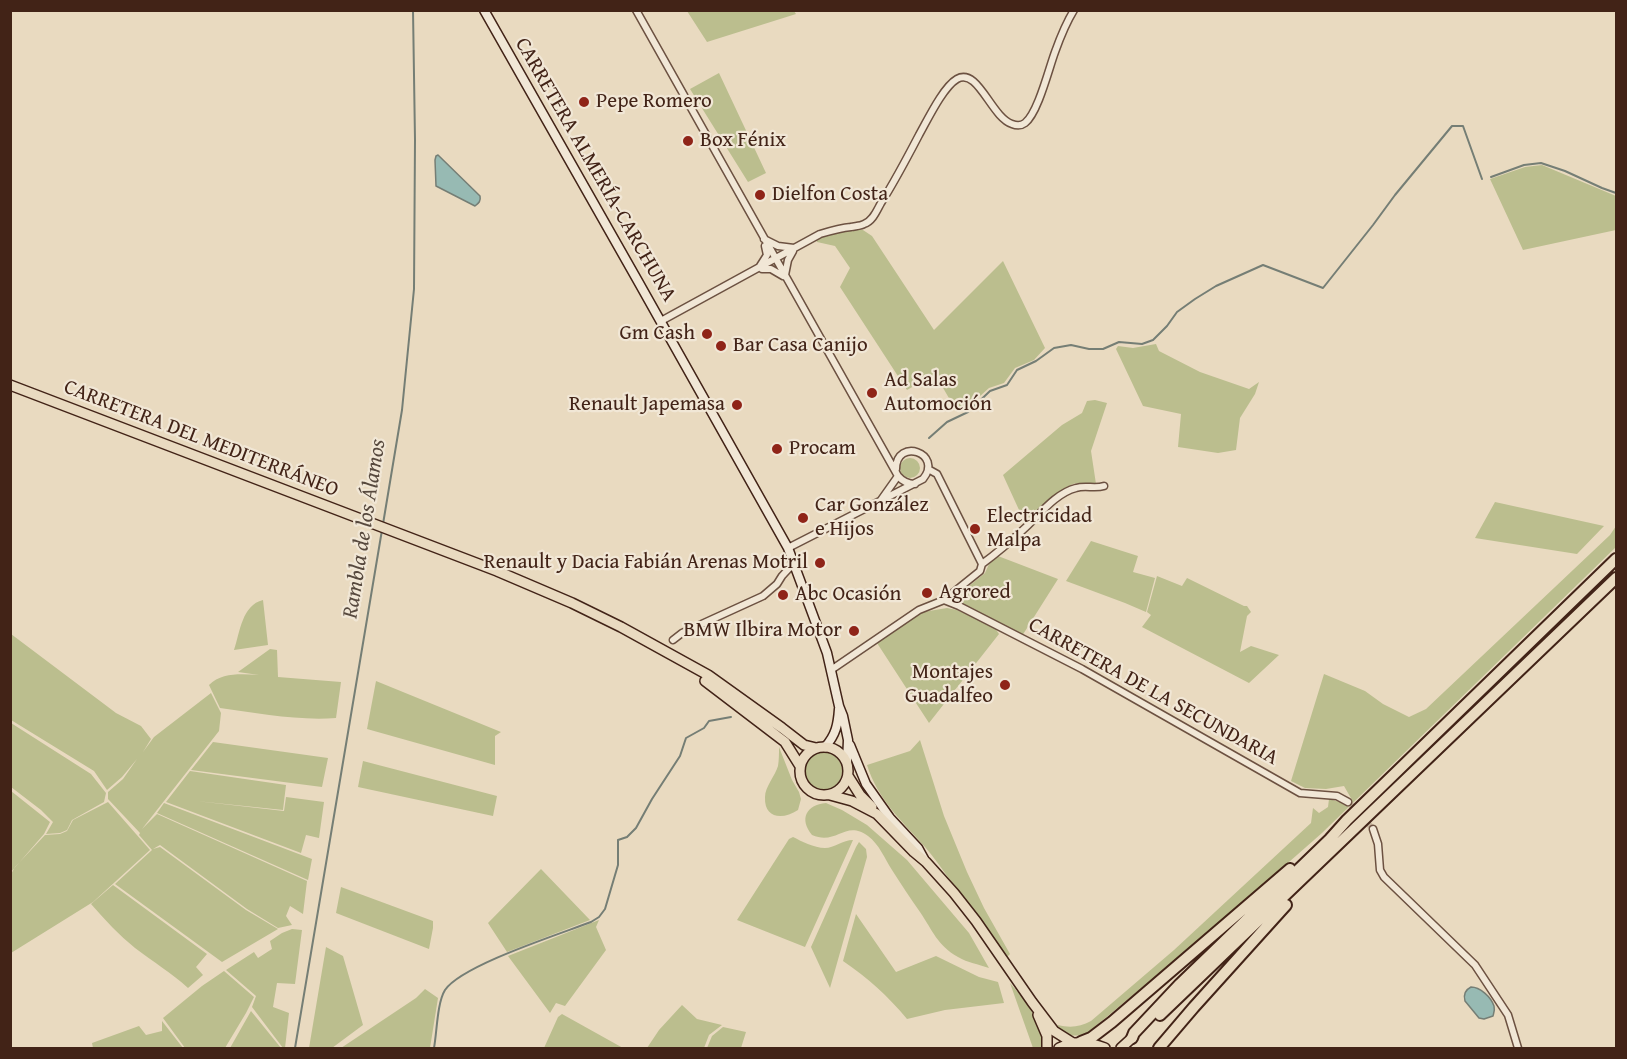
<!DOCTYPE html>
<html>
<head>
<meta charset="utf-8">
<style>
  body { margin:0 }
  #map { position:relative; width:1627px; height:1059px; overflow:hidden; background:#e9dac0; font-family:"Gentium Book Plus",serif }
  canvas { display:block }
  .frame { position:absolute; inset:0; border:12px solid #422317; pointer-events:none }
</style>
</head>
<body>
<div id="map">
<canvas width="1627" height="1059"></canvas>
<div class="frame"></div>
</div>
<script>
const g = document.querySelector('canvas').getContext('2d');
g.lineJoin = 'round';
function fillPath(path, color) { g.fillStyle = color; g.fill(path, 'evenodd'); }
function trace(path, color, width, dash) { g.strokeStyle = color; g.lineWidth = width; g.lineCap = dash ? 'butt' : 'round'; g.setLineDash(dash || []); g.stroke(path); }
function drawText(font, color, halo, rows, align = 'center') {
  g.font = font + ' "Gentium Book Plus",serif'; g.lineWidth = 4.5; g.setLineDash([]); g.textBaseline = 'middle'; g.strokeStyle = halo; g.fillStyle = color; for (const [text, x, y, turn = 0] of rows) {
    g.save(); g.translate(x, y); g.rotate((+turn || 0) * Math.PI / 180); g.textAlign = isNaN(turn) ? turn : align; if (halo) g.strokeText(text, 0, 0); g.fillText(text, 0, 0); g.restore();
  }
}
const green = new Path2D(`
  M794 11 796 14 707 42 687 11Z
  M719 73 766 173 748 182 690 89Z
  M1542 165 1616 196V230L1523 250 1490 179 1525 167Z
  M854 229 863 230 872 236 934 330 1003 261 1045 348 1034 360 1015 368 1004 383 989 388 968 407 957 412 935 374 907 390 840 287 850 268 835 246 817 242 816 239 826 235Z
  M1156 344 1159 351 1200 372 1249 389 1259 382 1255 394 1240 418 1236 450 1218 453 1178 447 1181 414 1143 406 1116 349 1118 346 1133 348Z
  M1095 400 1107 403 1091 451 1096 484C1088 486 1081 481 1073 484 1059 489 1035 512 1025 523L1003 475 1062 425 1082 413 1087 401Z
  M900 468a10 10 0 1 1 20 0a10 10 0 1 1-20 0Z
  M1495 502 1604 526 1577 554 1475 538Z
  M1616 526V547L1322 833 1215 927 1086 1034C1076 1037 1066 1036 1058 1029V1025C1070 1028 1080 1027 1091 1021L1174 950 1311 823 1313 808 1319 813 1328 807 1329 799 1340 802 1346 806 1352 800 1344 786 1326 789 1305 788 1291 781 1324 674 1365 691 1383 704 1409 717 1426 709 1610 535Z
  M1091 541 1138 556 1133 572 1155 578 1146 612 1125 603 1066 581Z
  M998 556 1058 579 1022 636 961 604 958 595 985 573 989 564Z
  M1157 576 1182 586 1187 578 1244 606H1247L1251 612 1247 616 1240 652 1251 646 1279 655 1249 683 1142 627 1151 615 1147 612Z
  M263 600 268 645 234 650C240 632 242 605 263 600Z
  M947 608 957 610 995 628 999 634 929 723 877 643 923 612Z
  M11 634 116 713 141 726 151 739 143 752 154 737 211 693 221 713 219 731 142 829 157 814 307 881 303 914 290 906 286 916 292 925 278 928 247 909 160 845 153 849 160 847 246 910 278 929 222 962 115 884 152 850 139 835 140 833 108 799V792L123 779 137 759 122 777 107 790 94 771 11 720Z
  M270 649 277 650 278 677 341 682 336 718C298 721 258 713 220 708L209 685C222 672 242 674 259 675L238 672Z
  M376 681 501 732 495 736V765L367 729Z
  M11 723 91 774 106 793 104 802 72 820 67 830 60 833 46 834 53 822 41 810 11 787Z
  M920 740 944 816 967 872 984 908 1010 954 1007 957C989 929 968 902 947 876 940 866 933 856 925 847 902 821 878 800 867 765L910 751Z
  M213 742 328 758 322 787 191 770Z
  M779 747 792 780 799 792 801 799 798 810C783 820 764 819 765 797 765 787 775 776 778 766 779 760 779 753 779 747Z
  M804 771a19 19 0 1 1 38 0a19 19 0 1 1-38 0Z
  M363 761 497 796 493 816 358 787Z
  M190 771 286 785 283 810 196 801 284 811 286 797 324 802 319 838 306 835 301 853 166 802Z
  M11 791 50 822 44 834 11 872Z
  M108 802 150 850 93 902 11 953V874L15 867 45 835 60 834 67 831 73 820Z
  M164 803 312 859 308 880 157 813Z
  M826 803 842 810 867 825 907 860 969 933 989 968C978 964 968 963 958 957 937 945 933 931 920 912 910 898 901 884 892 870 885 859 879 844 868 836 845 819 837 846 812 835 799 819 806 805 826 803Z
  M793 837C801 841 814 848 825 848 834 848 843 840 853 840L805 947 737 920 789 839Z
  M859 842 866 849 867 857 830 988 811 947 856 847Z
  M541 869 590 920 507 952 488 923Z
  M113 885 207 954 196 967 203 975 188 988C172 973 153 962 135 948 119 935 105 920 91 904Z
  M341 887 433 921V928L429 949 336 913Z
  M856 914 896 972 936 956 979 977 998 982 1004 1003 945 1010 907 1019C888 996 868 978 843 961Z
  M599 920 596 927 606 950 565 1006 556 1003 550 1013 508 956Z
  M292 929 302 930 295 984 277 983 273 1007 289 1013 285 1048H283L252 1007 256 996 226 970 254 952 258 958 272 949 270 941 282 933Z
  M326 947 343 956 363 1025 332 1048H309Z
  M224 971 254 997 246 1013 225 1048H185L163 1018 202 986Z
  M1010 983C1026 1001 1043 1023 1042 1048H1033Z
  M425 989 438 998 430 1048H341L416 998Z
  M682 1005 697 1019 722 1025 709 1035 704 1048H647L659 1030Z
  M251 1011 281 1048H230Z
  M562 1014 623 1048H544L558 1017Z
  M162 1021 183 1048H93L92 1043 139 1026 146 1035 162 1031Z
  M723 1027 746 1032 741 1048H707L712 1036Z`);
const water = new Path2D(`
  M438 155 480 196C481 201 479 203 475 206L436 186 435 160 436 156Z
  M1471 987C1480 987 1491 997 1494 1006 1495 1010 1494 1012 1493 1016L1484 1019 1479 1018 1465 1001C1463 994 1465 990 1471 987Z`);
const stream = new Path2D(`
  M1491 177 1524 165 1541 163 1565 171 1602 188 1616 193
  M929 438 947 422 968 412 990 391 1007 385 1017 370 1036 361 1054 348 1071 345 1089 349H1103L1119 342 1142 344 1153 340 1167 326 1177 312 1195 299 1216 286 1263 265 1323 288 1373 225 1395 195 1452 126H1463L1482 179
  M383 524 402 410 414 289 415 140 413 10
  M295 1048 382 530
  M434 1048C437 1032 437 1003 445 990 462 965 560 934 591 922L599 917 605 909 618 865V840L627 837 636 828 652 799 680 756 686 738 704 728 709 721 731 717`);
const minorTunnel = new Path2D(`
  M1348 802 1373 829`);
const minor = new Path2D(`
  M636 10 898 476C903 482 908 484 915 484
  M764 239 778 246 794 248
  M760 266 767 255 765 246
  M762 269H771L783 276
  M785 275 788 260 793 251
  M661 321 820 234C830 231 840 228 851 227 855 226 861 226 864 224 873 221 877 210 881 203 895 181 907 158 919 135 927 121 943 87 957 79 978 67 991 117 1012 124 1017 126 1021 126 1025 123 1038 113 1049 68 1055 52 1060 38 1066 23 1074 10
  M928 469 937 474 982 564
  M881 500 898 476
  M788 548 923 479C944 453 896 437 896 469
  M944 600 959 606 1082 669 1300 793 1337 796 1348 802
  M673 640 682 633 763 596 777 584 782 576 794 563
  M831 670 919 610 944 600 980 571 982 564C997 553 1011 541 1025 528 1040 514 1056 493 1076 488 1085 485 1095 489 1104 486
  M1373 829 1378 844 1380 870 1384 877 1475 965 1508 1015 1518 1048`);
const secondary = new Path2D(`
  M484 10 639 283 788 548 827 653 839 706 843 716 848 740 847 763
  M850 745 866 784 890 818 918 848 924 859
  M825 747C836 735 838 724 839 709`);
const primary = new Path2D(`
  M1121 1048 1132 1038`);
const trunk = new Path2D(`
  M10 385 497 571 572 603 621 627 708 675 782 728 804 745 816 748
  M705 681 785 742 800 766
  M800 771a24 24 0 1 1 48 0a24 24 0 1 1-48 0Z
  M848 776 860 795 872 807
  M830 795 852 801 877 814 914 852 926 862 954 893 976 921 1032 1002 1054 1031 1073 1043
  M1038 1015 1047 1036V1048
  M1059 1048C1075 1040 1089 1042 1105 1048`);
const motorway = new Path2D(`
  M1160 1015 1616 578
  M1132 1038 1134 1033 1180 984 1330 839 1347 820 1616 559
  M1081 1042 1091 1038 1112 1022 1290 869
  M1159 1048 1194 1007 1286 905`);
const markers = [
  [584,102,6,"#8f2418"],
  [688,141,6,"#8f2418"],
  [760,195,6,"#8f2418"],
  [707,334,6,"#8f2418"],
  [721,346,6,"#8f2418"],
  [872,393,6,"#8f2418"],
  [737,405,6,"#8f2418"],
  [777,449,6,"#8f2418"],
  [803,518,6,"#8f2418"],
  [975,529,6,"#8f2418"],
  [820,563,6,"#8f2418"],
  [927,593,6,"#8f2418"],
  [783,595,6,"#8f2418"],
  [854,631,6,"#8f2418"],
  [1005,685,6,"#8f2418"]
];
const poiNames = [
  ["Pepe Romero",596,102],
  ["Box Fénix",700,141],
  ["Dielfon Costa",772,195],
  ["Gm Cash",695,334,"right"],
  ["Bar Casa Canijo",733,346],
  ["Ad Salas",884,381],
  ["Automoción",884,405],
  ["Renault Japemasa",725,405,"right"],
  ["Procam",789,449],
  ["Car González",815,506],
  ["e Hijos",815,530],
  ["Electricidad",987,517],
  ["Malpa",987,541],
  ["Renault y Dacia Fabián Arenas Motril",808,563,"right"],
  ["Agrored",939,593],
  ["Abc Ocasión",795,595],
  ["BMW Ilbira Motor",842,631,"right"],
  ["Montajes",993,673,"right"],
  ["Guadalfeo",993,697,"right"]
];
const streetNames = [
  ["CARRETERA ALMERÍA-CARCHUNA",595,170,60],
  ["CARRETERA DEL MEDITERRÁNEO",201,439,21],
  ["CARRETERA DE LA SECUNDARIA",1153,692,29]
];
const waterNames = [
  ["Rambla de los Álamos",365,529,-81]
];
fillPath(green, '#bbbe8e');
fillPath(water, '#97bab3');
trace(water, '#757e75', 1.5);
trace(stream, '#757e75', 2);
trace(minorTunnel, '#c8b59e', 6, [6, 3]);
trace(minor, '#6c5141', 9);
trace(secondary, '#422317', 11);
trace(primary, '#422317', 12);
trace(trunk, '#422317', 12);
trace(motorway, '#422317', 14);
trace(minor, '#f1e7d6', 6);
trace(secondary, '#f1e7d6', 8);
trace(primary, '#e9dac0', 9);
trace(trunk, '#e9dac0', 9);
trace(motorway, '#e9dac0', 10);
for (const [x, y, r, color] of markers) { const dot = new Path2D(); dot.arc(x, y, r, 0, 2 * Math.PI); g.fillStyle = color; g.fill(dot); trace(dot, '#f1e7d6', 2); }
drawText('21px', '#422317', '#f1e7d6', poiNames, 'left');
drawText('21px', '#422317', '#f1e7d6', streetNames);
drawText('italic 22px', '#57493e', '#f1e7d6', waterNames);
</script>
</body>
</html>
